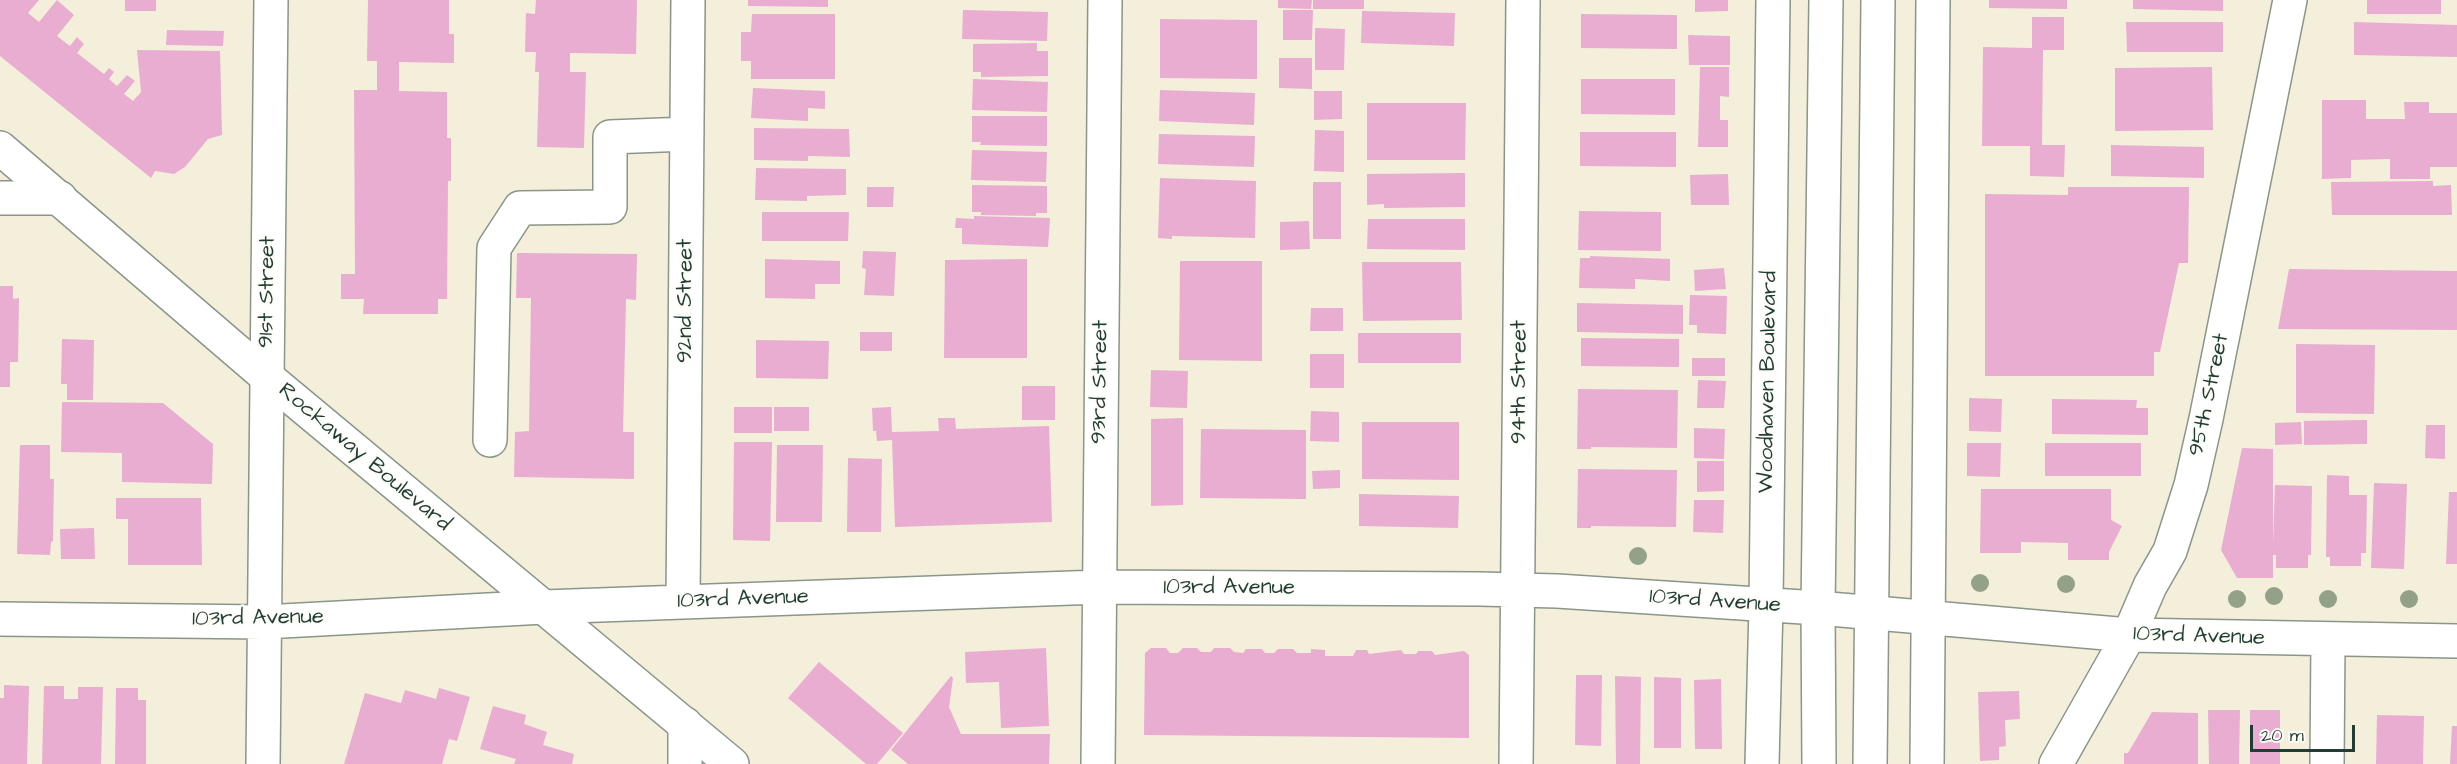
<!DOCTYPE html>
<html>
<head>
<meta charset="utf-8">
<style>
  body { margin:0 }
  #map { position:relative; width:2457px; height:764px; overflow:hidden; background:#f3efdb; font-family:"Architects Daughter",sans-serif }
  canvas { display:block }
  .scale { position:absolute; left:2250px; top:725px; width:105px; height:27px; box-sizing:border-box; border:3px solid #1f3d34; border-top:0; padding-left:8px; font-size:18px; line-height:21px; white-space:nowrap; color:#1f3d34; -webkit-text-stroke:4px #fdfcf7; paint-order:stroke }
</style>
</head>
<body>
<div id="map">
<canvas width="2457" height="764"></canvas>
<div class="scale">20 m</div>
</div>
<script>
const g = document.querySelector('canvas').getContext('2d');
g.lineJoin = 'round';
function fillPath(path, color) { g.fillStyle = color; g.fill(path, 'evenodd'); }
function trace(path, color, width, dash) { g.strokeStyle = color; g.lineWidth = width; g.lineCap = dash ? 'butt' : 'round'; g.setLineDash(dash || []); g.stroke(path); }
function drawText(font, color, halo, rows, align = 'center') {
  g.font = font + ' "Architects Daughter",sans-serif'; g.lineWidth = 4.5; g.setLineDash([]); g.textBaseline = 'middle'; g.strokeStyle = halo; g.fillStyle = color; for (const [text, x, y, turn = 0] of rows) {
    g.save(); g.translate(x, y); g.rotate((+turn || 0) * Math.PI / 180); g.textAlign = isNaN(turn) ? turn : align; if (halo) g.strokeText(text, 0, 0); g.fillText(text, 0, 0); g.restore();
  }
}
const building = new Path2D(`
  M0 0H39L28 13 39 22 57 0 74 15 57 36 70 46 77 37 84 44 77 53 104 74 109 68 114 72 109 79 117 86 127 75 135 81 124 94 133 101 141 92 137 50 220 51 222 135 208 139 185 167 174 174 155 171 151 178 0 56Z
  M125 0H156V11H125Z
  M368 0H449V34H454V63L399 62V91L447 92V138H451V181H448L447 299H438V314H363L364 299H341V274H355L354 90H377V61H367Z
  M536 0H637L636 54 570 53V72H586L584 148 537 147 539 72H535L536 52H525L526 13 535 14Z
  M748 0H828V7L748 6Z
  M1278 0H1312L1311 9 1278 8Z
  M1313 0H1364V9H1313Z
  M1695 0H1728V11L1695 12Z
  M1989 0H2067V9L1989 8Z
  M2133 0H2223V11L2133 9Z
  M2367 0H2441V14H2367Z
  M963 10 1048 12 1047 41 962 39Z
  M1283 10H1313L1312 40H1283Z
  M1362 11 1455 13 1454 46 1361 43Z
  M752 14H835V79H751V61H741V32H751Z
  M1581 14 1677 15V49L1581 48Z
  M2032 17H2064V50H2043L2042 145H2065L2064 177 2030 176V146H1982L1983 47 2032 48Z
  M1160 19 1257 20V79L1160 78Z
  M2126 22H2223V52H2127Z
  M2354 22 2457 25V57L2354 55Z
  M1315 28 1345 29 1344 70H1315Z
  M167 30 224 31 223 46 166 45Z
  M1688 35 1730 36V65H1689Z
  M1037 43V51H1048V76L981 77V72H973V44Z
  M1279 58H1312V89L1279 88Z
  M1700 67H1729V97L1720 96V120H1728V147H1698Z
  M2212 67 2213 130 2115 131V68Z
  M973 79 1048 82 1047 112 972 110Z
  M1581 79H1675V115L1581 114Z
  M753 88 825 91V109L808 108V121L751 118Z
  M1160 90 1255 93 1254 125 1159 121Z
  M1314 91H1342V119L1314 120Z
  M2322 100H2366V119H2405L2404 102H2429V113H2457V167H2430V179H2390V159L2351 160V178L2322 179Z
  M1367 103H1466L1465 160H1367Z
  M972 116H1047V146L980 145 981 142H972Z
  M754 128 849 129 850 157 808 156V161L754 160Z
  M1315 130 1344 131V172L1314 171Z
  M1580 132H1676V167L1580 166Z
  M1159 134 1255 136 1254 167 1158 164Z
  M2111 145 2204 147V178L2111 176Z
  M972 150 1047 152 1046 182 971 180Z
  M756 168 846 169V195L807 196V201L755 200Z
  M1465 173V207L1384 208V204L1367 205V174Z
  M1728 174 1729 205H1691L1690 175Z
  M1160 178 1256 181 1255 238 1172 236V239L1158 238Z
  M2433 181V186L2451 185 2452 215H2332L2331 182Z
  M1313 182H1341V239H1313Z
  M972 185 1047 186V213H1036V216L981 215V212H972Z
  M867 187H894L893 207H867Z
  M2068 187H2189L2188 263H2179L2160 352H2154V376H1985V194L2068 195Z
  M1579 211 1661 212V251L1578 250Z
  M762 212H849L848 241H762Z
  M974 216 1050 218 1048 247 962 244V228H955L956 218 974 219Z
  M1368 219H1465V250L1367 249Z
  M1309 221 1310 249 1280 250V222Z
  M863 251 896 252 894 296 864 295 866 269 862 268Z
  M517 253 637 254 636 300 626 299 623 432H634V479L514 477 515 432 529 431 531 298H516Z
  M1590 256 1670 259V281L1635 279V289L1579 288 1580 258H1590Z
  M765 259 840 261V284H815V299L765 298Z
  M1027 259V358H944L945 260Z
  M1180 261H1262V361L1179 360Z
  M1362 262H1461L1462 320 1363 321Z
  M1724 268 1726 289 1695 291 1694 270Z
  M2289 269 2457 271V330L2278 329Z
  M0 286H13V299L19 298 18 362H10V387H0Z
  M1690 295 1727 296 1726 334 1697 333V325H1689Z
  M1577 303 1683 305V334L1577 332Z
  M1311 308H1343V331H1310Z
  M860 332H892V351H860Z
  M1358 333H1461V363H1358Z
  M1581 338 1679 339V367L1581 366Z
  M62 339 94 340 93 400H67V384H61Z
  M756 340 829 341 828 379 756 378Z
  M2296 344 2375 345 2374 414 2296 413Z
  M1310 354H1344V388H1310Z
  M1692 358H1725V376H1692Z
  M1151 370 1188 371 1187 408 1150 407Z
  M1698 380 1726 381 1724 408H1697Z
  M1022 386H1055V420H1022Z
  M1578 389 1678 390 1677 448 1591 447V449H1577Z
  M1969 398 2002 399 2001 432 1969 431Z
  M2052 399 2137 400 2136 408H2148V435L2052 434Z
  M62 402 163 403 213 444 212 484 122 482V453L61 452Z
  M734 407H772V433H734Z
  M774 407H809V431H774Z
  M891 407 892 432 939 431 938 418H955L956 429 1049 426 1052 522 895 527 892 440 877 441 876 431H873L872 408Z
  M1311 411 1339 412V442L1310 441Z
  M1183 418V505L1151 506V419Z
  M2367 420V444L2304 445V421Z
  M1362 422H1459V480L1362 479Z
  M2301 422 2302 444 2275 445V423Z
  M2426 425H2445V459L2425 458Z
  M1694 428 1725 429 1724 459 1694 458Z
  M1201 429 1306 430V499L1200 498Z
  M734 442H772L770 541 733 540Z
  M1967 443H2001L2000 477 1967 476Z
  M2045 443H2141V476H2045Z
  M20 445H50V479H54L53 541 51 542 50 555 17 554Z
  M777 445H823L822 522H776Z
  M2242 448 2273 449V545L2275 485 2312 486 2311 555H2308V568H2276V555H2273V578H2237L2221 550Z
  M848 458 882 459 881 532H847Z
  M1697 461H1724V491L1697 492Z
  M1578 469 1677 470 1676 527 1591 526V528H1577Z
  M1340 470V488L1313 489 1312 471Z
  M2327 475 2349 476V495H2367L2366 553H2361V566H2330V557H2326Z
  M2374 483 2407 484 2404 569 2371 568Z
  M1981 489H2111V520L2122 526 2109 552V560H2068V543L2021 542V553H1980Z
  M2449 492H2457V564H2446Z
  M1359 494 1459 496 1458 528 1359 526Z
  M116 498H201L202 565H128V519H116Z
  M1694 500H1724L1723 533 1693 532Z
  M94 528 95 559H61L60 529Z
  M1046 648 1049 726 1001 728 999 682 966 683 965 652Z
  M1151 648H1166L1170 653H1178L1183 648H1197L1201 652H1211L1214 648H1230L1234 652 1243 653 1246 649H1262L1265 653H1274L1278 649H1293L1297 653H1311V649L1325 650V656H1353L1356 650H1367L1369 654 1401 650 1404 654H1416L1418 651H1432L1435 655 1464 651 1469 655V738L1144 735 1145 653Z
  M819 662 903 733 877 764H866L788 698Z
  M1576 675H1602L1601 746 1575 745Z
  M951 676 953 678 949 707 961 734H1050L1049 764H908L891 750Z
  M1615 676 1641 677 1640 764H1616Z
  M1654 677 1681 678V748H1654Z
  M1721 679 1722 749H1695L1694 680Z
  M4 685 29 686 27 764H0V698H4Z
  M44 686H64V699H78V687H103L101 764H42Z
  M116 688H138V700H146V764H115Z
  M439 688 470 697 457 741 449 739 442 764H344L365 693 401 703 405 690 436 699Z
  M2019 691 2020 719 2005 720 2006 746 1999 747V760L1980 761 1978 692Z
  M493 706 526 715 524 724 547 732 543 745 574 754 572 764H514L516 759 480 749Z
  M2208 710H2240L2239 764H2209Z
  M2250 710H2280V764H2250Z
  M2152 712 2198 713V764H2124V753H2128Z
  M2377 715 2424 716 2423 764H2376Z
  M2452 726H2457V764H2450Z`);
const minor = new Path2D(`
  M0 198H60
  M490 440 494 248 520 208 610 207V137L687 134
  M683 602 688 0
  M0 619 264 622 544 607 1099 587 1480 589 1557 591 1818 608 2129 635 2457 641
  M685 724V764
  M263 764 271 0
  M1098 764 1105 0
  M1516 764 1523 0
  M1762 764 1766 605 1773 0
  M1927 764 1933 0
  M2056 764 2129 635 2150 586 2170 551 2191 485 2206 419 2290 0
  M2327 764 2328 640`);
const major = new Path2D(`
  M0 148 267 377 732 764
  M1819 764 1818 608 1826 0
  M1870 764 1878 0`);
const trees = [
  [1638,556],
  [1980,583],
  [2066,584],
  [2274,596],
  [2237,599],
  [2328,599],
  [2409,599]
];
const streetNames = [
  ["91st Street",268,292,-89],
  ["92nd Street",686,301,-90],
  ["93rd Street",1101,382,-89],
  ["94th Street",1520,382,-90],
  ["Woodhaven Boulevard",1769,382,-89],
  ["95th Street",2210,395,-78],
  ["Rockaway Boulevard",364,458,40],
  ["103rd Avenue",1229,588],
  ["103rd Avenue",743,600,-2],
  ["103rd Avenue",1715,602,4],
  ["103rd Avenue",258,619,-1],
  ["103rd Avenue",2199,637,2]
];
fillPath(building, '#e9add1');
trace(minor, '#899688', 36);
trace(major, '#899688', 36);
trace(minor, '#fff', 33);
trace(major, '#fff', 33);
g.fillStyle = '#92a188';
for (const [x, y] of trees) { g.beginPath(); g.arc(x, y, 9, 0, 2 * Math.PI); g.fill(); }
drawText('22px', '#1f3d34', '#fdfcf7', streetNames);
</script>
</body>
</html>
